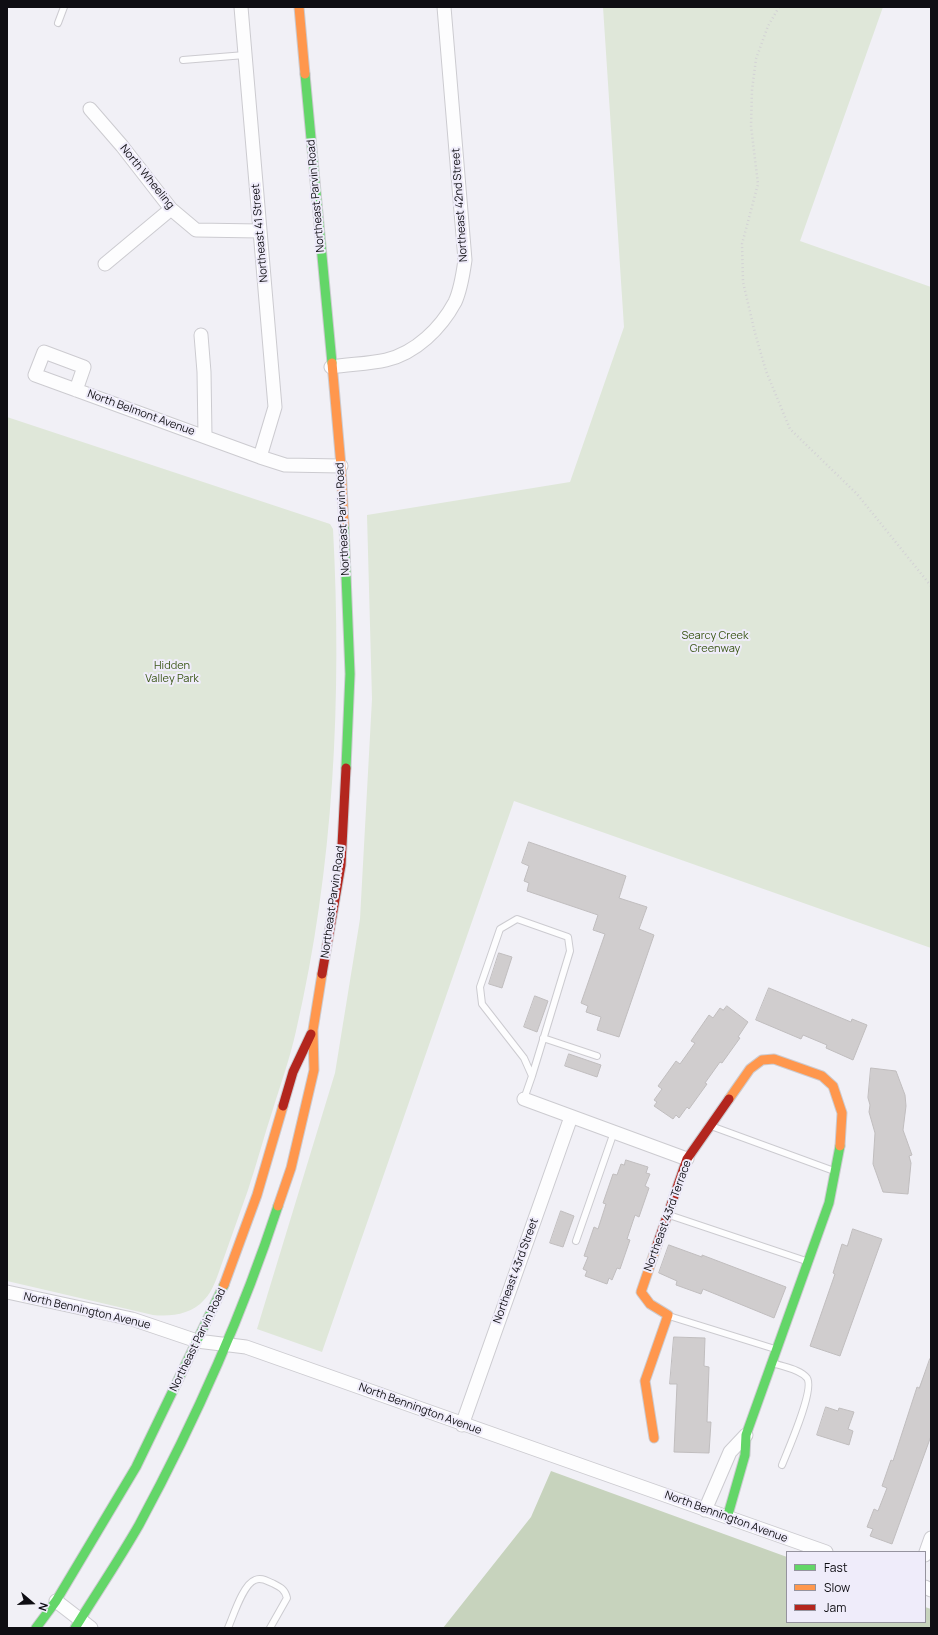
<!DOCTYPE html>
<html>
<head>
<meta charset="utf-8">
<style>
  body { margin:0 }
  #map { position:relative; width:938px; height:1635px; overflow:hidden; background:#f1f0f6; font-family:Manrope,sans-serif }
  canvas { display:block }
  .frame { position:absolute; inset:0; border:8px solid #0f0e13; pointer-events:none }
  .legend { position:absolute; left:786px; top:1551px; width:140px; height:72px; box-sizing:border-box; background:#efecfa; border:1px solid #95939e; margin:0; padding:5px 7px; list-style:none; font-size:12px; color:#0f0e13 }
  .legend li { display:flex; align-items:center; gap:8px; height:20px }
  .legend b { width:20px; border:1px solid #95939e }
  .north { position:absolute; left:12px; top:1583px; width:40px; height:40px; -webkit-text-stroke:3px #efecfa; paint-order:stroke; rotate:109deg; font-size:11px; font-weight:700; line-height:16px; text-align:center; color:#0f0e13 }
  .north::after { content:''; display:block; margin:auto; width:14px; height:18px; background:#0f0e13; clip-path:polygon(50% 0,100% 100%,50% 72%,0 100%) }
</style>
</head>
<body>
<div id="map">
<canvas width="938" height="1635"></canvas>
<div class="frame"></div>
<ul class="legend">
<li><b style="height:5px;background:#63d668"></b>Fast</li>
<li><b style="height:5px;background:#ff974d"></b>Slow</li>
<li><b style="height:5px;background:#b3261e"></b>Jam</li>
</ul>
<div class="north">N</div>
</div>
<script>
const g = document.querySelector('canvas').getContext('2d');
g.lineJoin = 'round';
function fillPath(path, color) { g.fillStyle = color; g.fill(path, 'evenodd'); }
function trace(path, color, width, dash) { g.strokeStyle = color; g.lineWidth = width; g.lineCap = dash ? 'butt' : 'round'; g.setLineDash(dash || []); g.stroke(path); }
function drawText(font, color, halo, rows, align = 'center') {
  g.font = font + ' Manrope,sans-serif'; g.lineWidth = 4; g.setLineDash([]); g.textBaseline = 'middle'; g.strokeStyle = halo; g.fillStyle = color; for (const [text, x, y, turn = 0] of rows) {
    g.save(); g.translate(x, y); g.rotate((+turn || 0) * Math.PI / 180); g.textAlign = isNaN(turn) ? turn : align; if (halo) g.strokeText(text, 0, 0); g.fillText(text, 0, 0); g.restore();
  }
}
const green = new Path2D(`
  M603 7H883L800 241 931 287V948L514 801 322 1352 257 1329 335 1073 360 919 372 699 367 515 570 482 624 327Z
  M7 417 330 524 333 529C342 697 334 867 296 1031 290 1058 281 1083 273 1109 264 1136 257 1163 248 1190 239 1215 230 1241 221 1266 217 1277 213 1291 204 1300 192 1314 171 1317 153 1315L7 1281Z`);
const forest = new Path2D(`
  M551 1471 787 1557V1622H925V1607L931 1609V1628H443L531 1517Z`);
const building = new Path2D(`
  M529 842 626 876 619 898 647 907 639 929 654 935 619 1037 597 1030 601 1017 586 1012 588 1006 581 1003 605 934 593 930 598 915 527 891 529 883 524 881 529 866 522 863Z
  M499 953 512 957 502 988 489 984Z
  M769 988 851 1022 852 1019 867 1025 853 1060 826 1048 827 1045 803 1035 801 1039 756 1020Z
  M535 996 548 1001 537 1032 524 1027Z
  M727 1006 748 1022 738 1037 740 1038 722 1063 720 1062 705 1083 707 1084 689 1109 687 1107 679 1118 676 1115 673 1119 654 1106 657 1102 654 1100 662 1089 658 1086 676 1061 680 1064 695 1043 691 1041 709 1015 713 1018 720 1008 723 1010Z
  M569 1054 601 1065 597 1077 565 1066Z
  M871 1068 896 1071 905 1095 906 1106 903 1130 912 1155 909 1156 911 1163 908 1194 883 1192 873 1164 875 1133 869 1112 870 1105 868 1098Z
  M626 1160 648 1167 646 1173 650 1174 645 1186 649 1188 639 1217 635 1215 627 1239 630 1240 620 1269 617 1268 612 1280 609 1278 607 1284 585 1276 587 1271 583 1269 588 1257 584 1256 594 1227 598 1229 606 1204 603 1203 613 1174 617 1175 621 1164 624 1165Z
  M561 1211 574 1216 563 1247 550 1243Z
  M853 1229 882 1239 840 1356 810 1346 835 1274 833 1273 842 1244 847 1246Z
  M669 1245 702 1257V1255L786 1287 774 1318 703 1289 701 1294 676 1285 677 1281 659 1273Z
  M674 1337 705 1338 704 1366 709 1367 707 1422H711L709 1453 674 1452 677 1384H670Z
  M930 1359 931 1360V1436L892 1544 870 1536 873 1529 867 1527 874 1509 878 1511 887 1488 882 1486 891 1460 893 1461 917 1387 919 1388Z
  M826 1407 838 1411 839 1408 854 1412 848 1429 853 1431 849 1445 817 1435Z`);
const path = new Path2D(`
  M779 7 768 26 756 59 752 90 751 126 758 184 742 244 743 282 755 333 766 371 790 429 857 494 931 586`);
const lane = new Path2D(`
  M58 23 64 7
  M183 60 245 55
  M543 1038 597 1056
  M524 1099 532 1076 524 1058 482 1004 480 987 500 929 517 919 568 937 570 951 532 1076
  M711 1126 834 1171
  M669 1215 806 1261
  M576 1241 614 1132
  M669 1316 775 1349
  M773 1363C783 1367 800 1369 807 1378 815 1389 788 1450 782 1465
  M228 1628C233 1617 243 1584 255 1580 261 1577 267 1581 272 1583 280 1587 285 1589 287 1598L270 1628`);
const street = new Path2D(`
  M241 7 275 407 260 457
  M90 109 122 146 171 209 196 230 260 231
  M105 264 171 209
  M201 335 204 372 205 436
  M331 367C349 364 369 364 386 360 416 353 441 328 455 302 461 289 463 274 465 260L444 7
  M76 390 84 367 44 352 35 375 260 457 285 465 341 466
  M524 1099 687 1159
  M7 1292 132 1319 197 1341 246 1347 826 1552
  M462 1425 571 1117
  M705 1510 730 1452 746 1435
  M925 1555 931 1538
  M925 1587 931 1590
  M56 1601 91 1628`);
const fast = new Path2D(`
  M305 74 332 363
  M344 525 350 674 346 768
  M727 1518 745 1455 746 1435 829 1203 840 1146
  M36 1628 56 1601 136 1467 224 1285
  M75 1628C96 1594 119 1560 139 1525 194 1423 242 1316 278 1206`);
const slow = new Path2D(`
  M299 7 305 74
  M332 363 341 466 344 525
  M729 1099 750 1069 762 1060 774 1059 822 1076 833 1086 842 1113 840 1146
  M278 1206 291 1168 314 1070 313 1030 322 974
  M224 1285 257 1195 283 1106
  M654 1438 645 1381 668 1315 650 1304 641 1292 657 1245`);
const jam = new Path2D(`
  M322 974 341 865 346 768
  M283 1106 293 1072 311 1034
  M657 1245 687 1159 729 1099`);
const streetNames = [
  ["North Wheeling",147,177,51],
  ["Northeast Parvin Road",316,196,-95],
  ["Northeast 42nd Street",460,205,-94],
  ["Northeast 41 Street",260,233,-95],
  ["North Belmont Avenue",141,413,20],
  ["Northeast Parvin Road",343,519,-93],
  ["Northeast Parvin Road",333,902,-82],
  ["Northeast 43rd Terrace",668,1216,-70],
  ["Northeast 43rd Street",516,1271,-70],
  ["North Bennington Avenue",87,1311,13],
  ["Northeast Parvin Road",198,1340,-64],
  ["North Bennington Avenue",420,1409,20],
  ["North Bennington Avenue",726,1517,20]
];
const parkNames = [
  ["Searcy Creek",715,636],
  ["Greenway",715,649],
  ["Hidden",172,666],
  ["Valley Park",172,679]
];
fillPath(green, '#dfe7d9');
fillPath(forest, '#c7d3bd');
fillPath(building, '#d0cdce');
trace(building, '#c0bdbe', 1);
trace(lane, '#cccbd0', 8);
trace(street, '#cccbd0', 15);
trace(fast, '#cccbd0', 11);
trace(slow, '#cccbd0', 11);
trace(jam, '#cccbd0', 11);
trace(path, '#d3d2d5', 2.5, [1, 3]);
trace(lane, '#fdfdfe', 6);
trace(street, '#fdfdfe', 13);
trace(fast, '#63d668', 9);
trace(slow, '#ff974d', 9);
trace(jam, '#b3261e', 9);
drawText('11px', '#0f0e13', '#efecfa', streetNames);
drawText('11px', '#3b5717', '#efecfa', parkNames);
</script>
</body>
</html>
